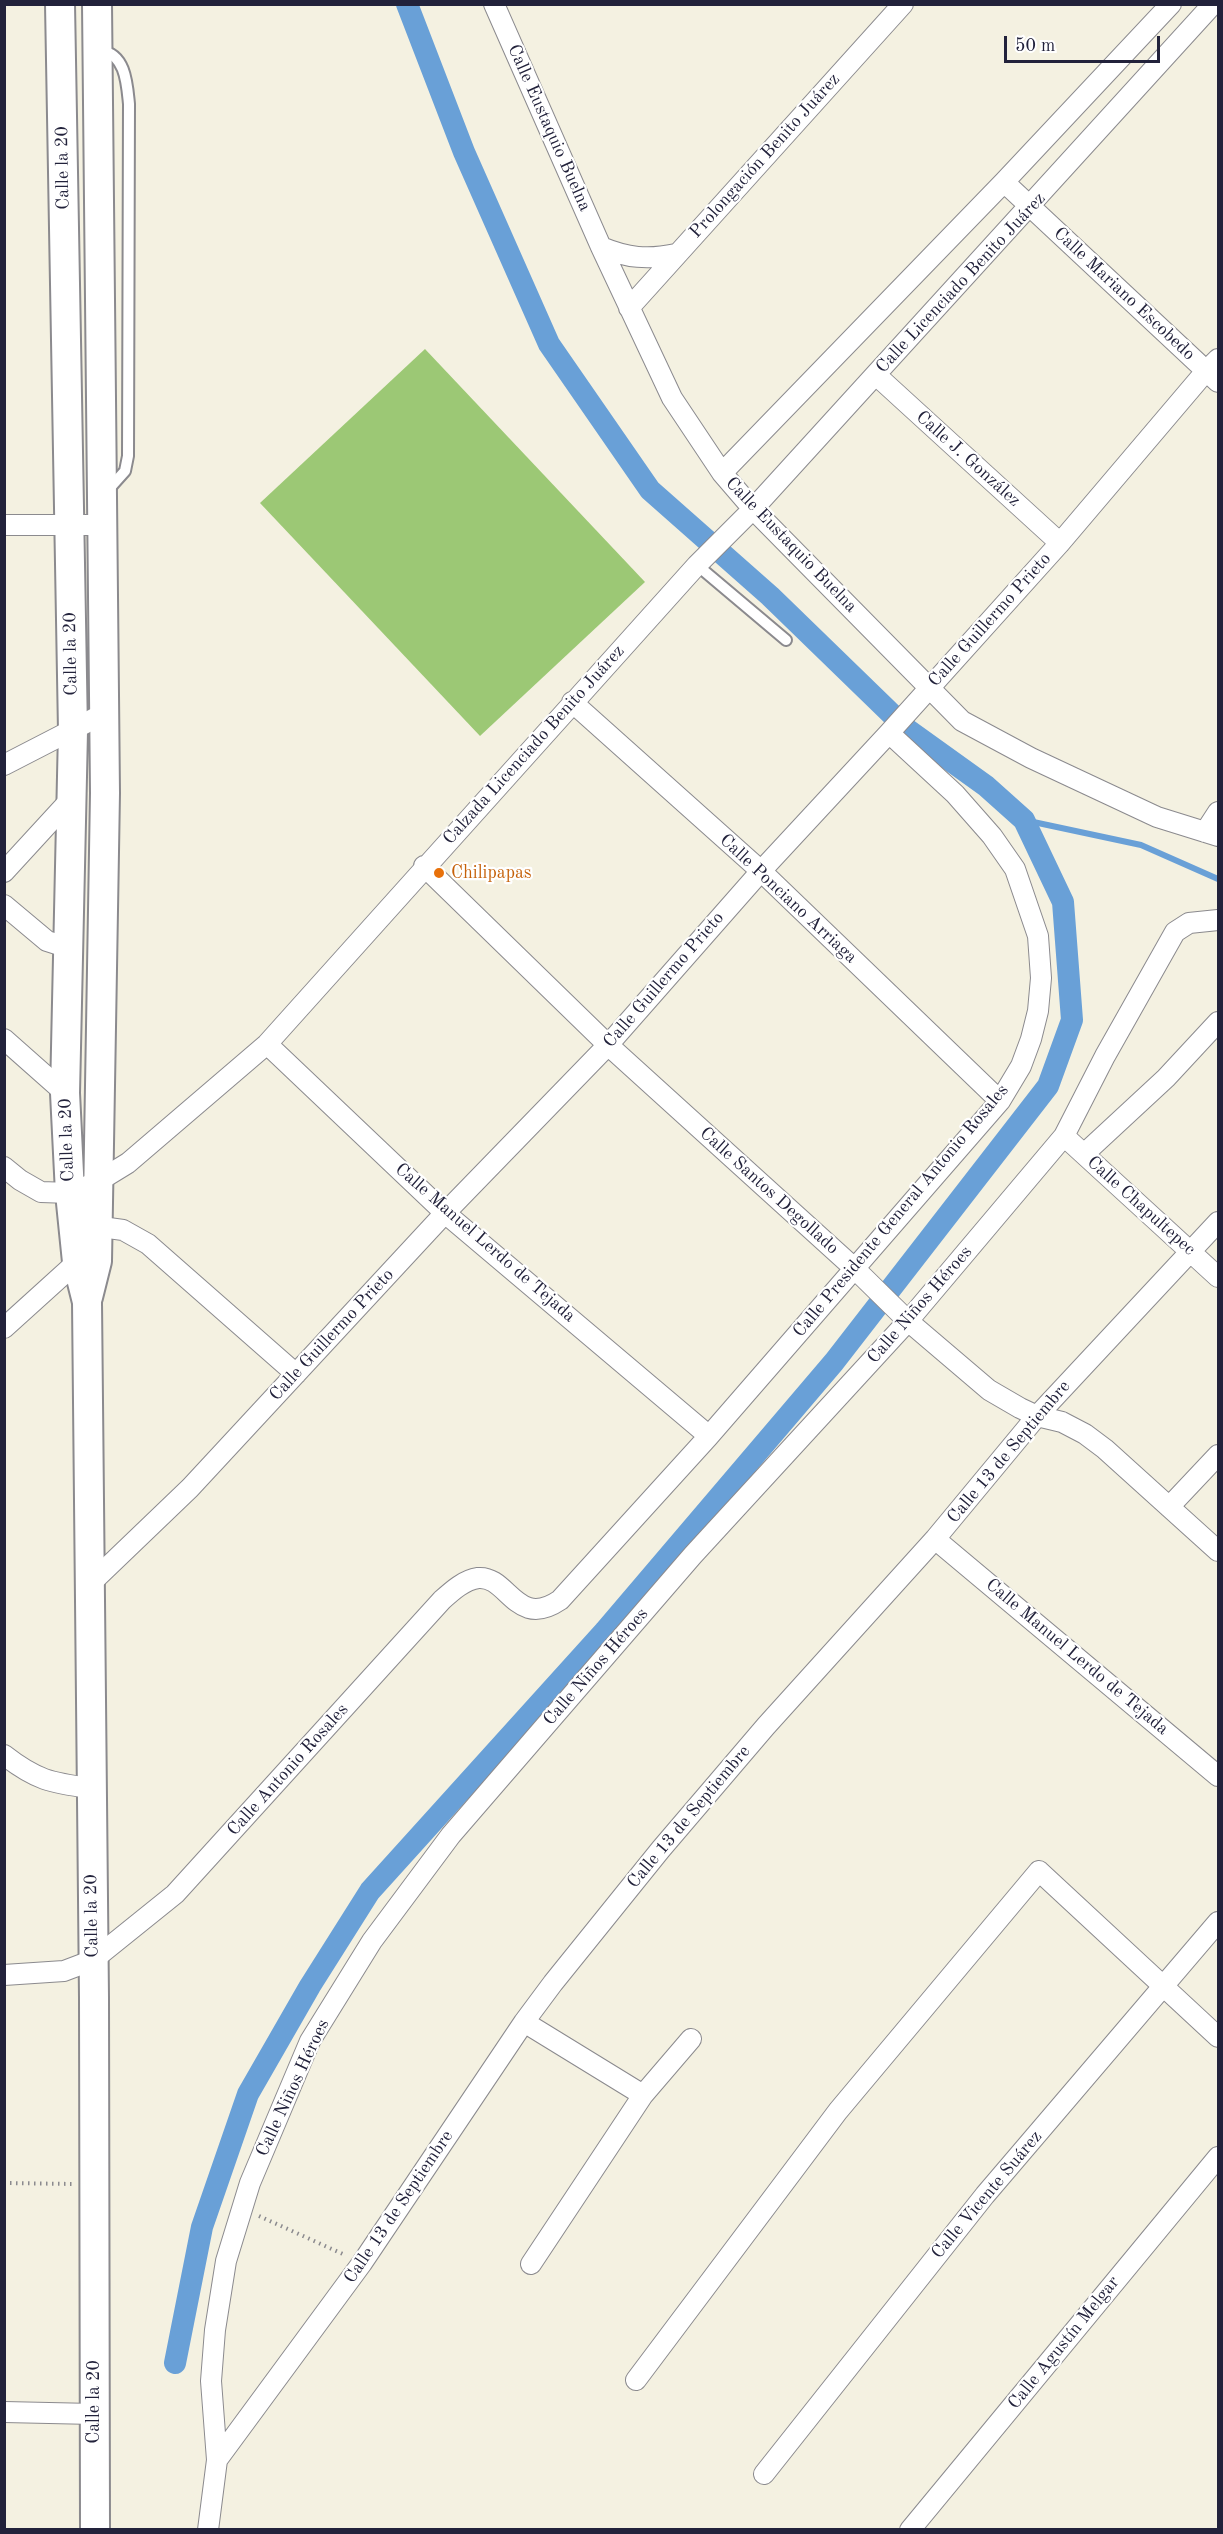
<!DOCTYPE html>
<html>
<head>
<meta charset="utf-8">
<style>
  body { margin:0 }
  #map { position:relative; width:1223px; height:2534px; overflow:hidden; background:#f4f1e1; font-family:"Old Standard TT",serif }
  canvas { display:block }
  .frame { position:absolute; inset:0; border:6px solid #22223b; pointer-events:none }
  .scale { position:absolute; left:1004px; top:36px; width:156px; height:27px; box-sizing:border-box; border:3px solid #22223b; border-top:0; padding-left:8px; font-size:18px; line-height:21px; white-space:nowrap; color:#22223b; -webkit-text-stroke:4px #fff; paint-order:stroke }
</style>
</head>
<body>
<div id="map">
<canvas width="1223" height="2534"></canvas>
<div class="frame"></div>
<div class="scale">50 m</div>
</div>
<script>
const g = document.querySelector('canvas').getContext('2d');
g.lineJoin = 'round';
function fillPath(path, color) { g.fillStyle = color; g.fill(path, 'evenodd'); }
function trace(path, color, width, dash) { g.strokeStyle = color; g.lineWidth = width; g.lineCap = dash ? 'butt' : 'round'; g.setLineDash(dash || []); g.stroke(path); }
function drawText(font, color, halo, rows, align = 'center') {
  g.font = font + ' "Old Standard TT",serif'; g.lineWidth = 4.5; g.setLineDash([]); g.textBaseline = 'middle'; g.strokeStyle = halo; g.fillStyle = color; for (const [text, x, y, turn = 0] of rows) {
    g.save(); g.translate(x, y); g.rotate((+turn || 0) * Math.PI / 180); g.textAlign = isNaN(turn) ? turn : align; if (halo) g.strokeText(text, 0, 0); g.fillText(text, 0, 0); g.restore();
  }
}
const green = new Path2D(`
  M425 349 645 582 480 736 260 503Z`);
const stream = new Path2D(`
  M1024 820 1141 845 1218 879`);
const canal = new Path2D(`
  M175 2363 202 2227 248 2094 310 1986 370 1891 605 1631 834 1362 1048 1086 1072 1020 1063 902 1024 820 986 786 908 730 770 596 650 490 549 344 464 152 407 4`);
const path = new Path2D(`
  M4 2183 73 2184
  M259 2216 345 2255`);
const lane = new Path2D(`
  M101 51C126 54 127 85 129 104L128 456 125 471 108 490
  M697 565 786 640`);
const street = new Path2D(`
  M494 4 601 247 672 398 722 473 753 509 962 721 1031 758 1157 817 1218 836
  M1004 182 1218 382
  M601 247C627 258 648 260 676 254
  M629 308 903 4
  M876 375 1060 543
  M722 473 1004 182 1171 4
  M4 525H104
  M572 702 761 871 1000 1101
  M4 765 105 713
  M1205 832 1218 812
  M424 866 608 1045 854 1268 908 1321 989 1390 1020 1408 1037 1416 1062 1422 1085 1434 1105 1449 1218 1551
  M4 872 71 799
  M4 905 47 941 69 948
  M4 1039 65 1093
  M267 1044 445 1213 709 1436
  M1064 1136 1218 1277
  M1084 1154 1166 1078 1218 1022
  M4 1167 20 1180 41 1192 70 1193 97 1182 128 1163 267 1044 697 565 753 509 1213 4
  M87 1225 123 1230 148 1244 296 1374
  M4 1328 77 1262H87
  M1169 1507 1218 1455
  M935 1539 1218 1776
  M91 1583 190 1488 445 1213 608 1045 761 871 889 733 1060 543 1206 371 1218 359
  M4 1755C36 1780 51 1783 90 1788
  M4 1975 64 1971 93 1960 175 1894 442 1600C452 1591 464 1580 478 1578 508 1575 516 1630 560 1600L709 1436 1000 1101 1021 1066 1031 1039 1038 1011 1041 978 1038 936 1015 869 992 836 955 794 889 733
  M524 2022 643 2095
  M531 2264 643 2095 691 2039
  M636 2380 838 2111 1039 1871 1218 2037
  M4 2412 94 2414
  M217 2460 362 2263 524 2022 553 1983 661 1849 766 1726 935 1539 1037 1416 1218 1222
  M764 2474 985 2195 1218 1922
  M208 2530 217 2460 211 2381 215 2330 226 2261 250 2183 310 2041 372 1941 451 1835 693 1555 908 1321 1064 1136 1105 1056 1175 932 1189 923 1218 920
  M910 2530 1218 2157`);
const secondary = new Path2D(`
  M60 4 73 731 65 1093 70 1193 77 1262 87 1302 94 1998 95 2530
  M88 1297 97 1261 105 793 97 4`);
const markers = [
  [439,873,6,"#e8710a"]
];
const streetNames = [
  ["Calle Eustaquio Buelna",549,128,66],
  ["Prolongación Benito Juárez",765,156,-48],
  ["Calle la 20",63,168,-91],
  ["Calle Licenciado Benito Juárez",961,283,-47],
  ["Calle Mariano Escobedo",1124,294,43],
  ["Calle J. González",968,459,42],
  ["Calle Eustaquio Buelna",791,545,46],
  ["Calle Guillermo Prieto",990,620,-48],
  ["Calle la 20",71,654,-91],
  ["Calzada Licenciado Benito Juárez",534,745,-48],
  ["Calle Ponciano Arriaga",788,899,43],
  ["Calle Guillermo Prieto",664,980,-49],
  ["Calle la 20",67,1140,-92],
  ["Calle Santos Degollado",769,1191,42],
  ["Calle Chapultepec",1141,1206,42],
  ["Calle Presidente General Antonio Rosales",901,1211,-50],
  ["Calle Manuel Lerdo de Tejada",485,1243,41],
  ["Calle Niños Héroes",920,1305,-49],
  ["Calle Guillermo Prieto",332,1335,-47],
  ["Calle 13 de Septiembre",1009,1452,-50],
  ["Calle Manuel Lerdo de Tejada",1077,1657,40],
  ["Calle Niños Héroes",596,1667,-49],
  ["Calle Antonio Rosales",288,1770,-48],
  ["Calle 13 de Septiembre",689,1817,-50],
  ["Calle la 20",92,1916,-91],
  ["Calle Niños Héroes",293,2088,-65],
  ["Calle Vicente Suárez",987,2195,-50],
  ["Calle 13 de Septiembre",399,2207,-56],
  ["Calle Agustín Melgar",1064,2343,-51],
  ["Calle la 20",94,2402,-90]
];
const foodNames = [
  ["Chilipapas",451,873]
];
fillPath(green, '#9cc875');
trace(stream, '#69a0d7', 6);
trace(canal, '#69a0d7', 22);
trace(lane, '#8b8a8e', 14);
trace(street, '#8b8a8e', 22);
trace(secondary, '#8b8a8e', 32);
trace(path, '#8b8a8e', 4, [1.5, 4.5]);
trace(lane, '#fff', 10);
trace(street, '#fff', 20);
trace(secondary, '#fff', 28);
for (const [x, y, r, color] of markers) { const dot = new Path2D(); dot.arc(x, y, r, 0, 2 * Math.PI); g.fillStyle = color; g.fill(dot); trace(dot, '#fff', 2); }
drawText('18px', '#22223b', '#fff', streetNames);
drawText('18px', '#c56008', '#fff', foodNames, 'left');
</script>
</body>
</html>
